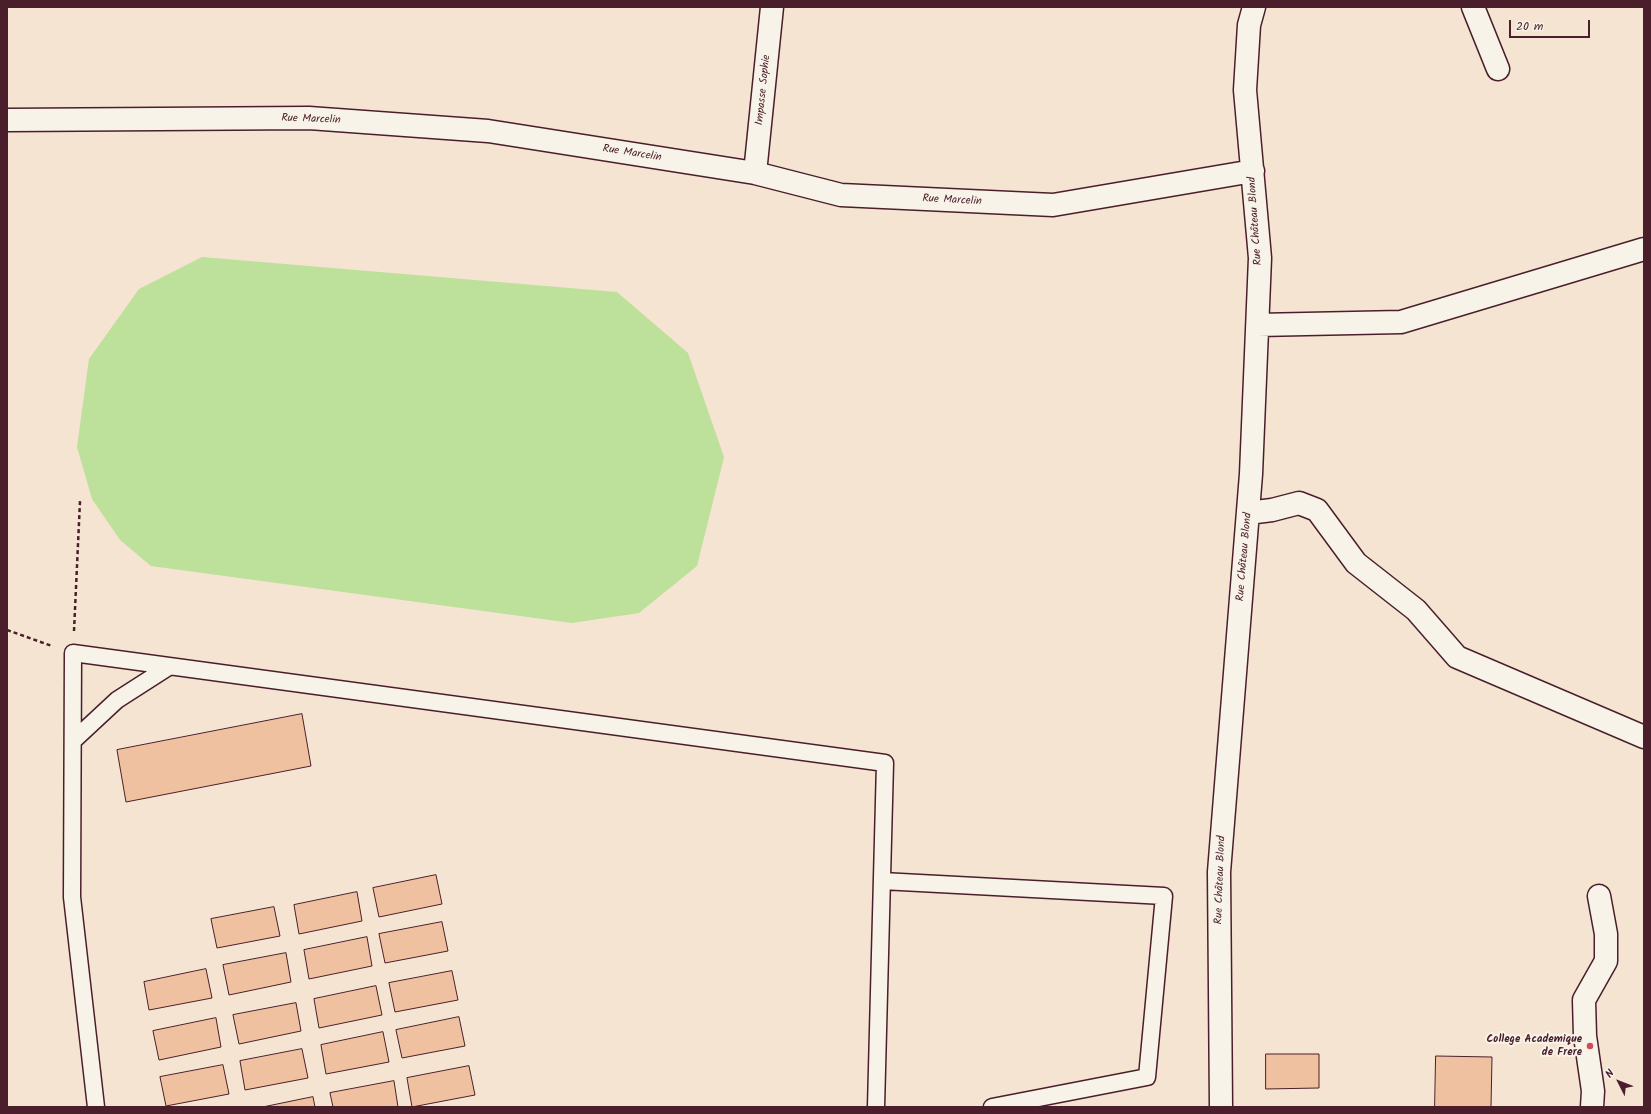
<!DOCTYPE html>
<html>
<head>
<meta charset="utf-8">
<style>
  body { margin:0 }
  #map { position:relative; width:1651px; height:1114px; overflow:hidden; background:#f5e4d2; font-family:Kalam,sans-serif }
  canvas { display:block }
  .frame { position:absolute; inset:0; border:8px solid #4a1f2b; pointer-events:none }
  .north { position:absolute; left:1599px; top:1062px; width:40px; height:40px; -webkit-text-stroke:3px #f7f3e8; paint-order:stroke; rotate:312deg; font-size:11px; font-weight:700; line-height:16px; text-align:center; color:#4a1f2b }
  .north::after { content:''; display:block; margin:auto; width:14px; height:18px; background:#4a1f2b; clip-path:polygon(50% 0,100% 100%,50% 72%,0 100%) }
  .scale { position:absolute; left:1509px; top:20px; width:81px; height:18px; box-sizing:border-box; border:2px solid #4a1f2b; border-top:0; padding-left:5px; font-size:12px; line-height:14px; white-space:nowrap; color:#4a1f2b; -webkit-text-stroke:3px #f7f3e8; paint-order:stroke }
</style>
</head>
<body>
<div id="map">
<canvas width="1651" height="1114"></canvas>
<div class="frame"></div>
<div class="north">N</div>
<div class="scale">20 m</div>
</div>
<script>
const g = document.querySelector('canvas').getContext('2d');
g.lineJoin = 'round';
function fillPath(path, color) { g.fillStyle = color; g.fill(path, 'evenodd'); }
function trace(path, color, width, dash) { g.strokeStyle = color; g.lineWidth = width; g.lineCap = dash ? 'butt' : 'round'; g.setLineDash(dash || []); g.stroke(path); }
function drawText(font, color, halo, rows, align = 'center') {
  g.font = font + ' Kalam,sans-serif'; g.lineWidth = 4; g.setLineDash([]); g.textBaseline = 'middle'; g.strokeStyle = halo; g.fillStyle = color; for (const [text, x, y, turn = 0] of rows) {
    g.save(); g.translate(x, y); g.rotate((+turn || 0) * Math.PI / 180); g.textAlign = isNaN(turn) ? turn : align; if (halo) g.strokeText(text, 0, 0); g.fillText(text, 0, 0); g.restore();
  }
}
const green = new Path2D(`
  M202 257 617 292 688 353 724 457 697 566 639 613 572 623 151 566 120 540 92 499 77 447 89 359 139 289Z`);
const building = new Path2D(`
  M302 714 311 766 126 802 117 750Z
  M436 875 442 904 379 917 373 888Z
  M357 892 362 921 299 934 294 905Z
  M274 907 280 936 217 948 211 919Z
  M442 922 448 951 385 963 379 934Z
  M367 937 372 966 309 979 304 950Z
  M286 953 291 982 229 995 223 965Z
  M206 969 212 998 149 1010 144 982Z
  M452 971 458 1000 395 1012 389 983Z
  M376 986 382 1015 319 1028 314 999Z
  M296 1003 301 1031 239 1044 233 1015Z
  M459 1017 465 1046 402 1058 396 1030Z
  M216 1018 221 1047 159 1060 153 1031Z
  M383 1032 389 1062 326 1074 321 1045Z
  M302 1049 308 1078 245 1090 240 1061Z
  M1266 1054H1319V1088L1266 1089Z
  M1436 1056 1492 1057 1491 1107H1435Z
  M223 1065 229 1094 166 1106 160 1077Z
  M469 1066 475 1095 412 1107 407 1078Z
  M394 1081 398 1107H333L330 1093Z
  M313 1097 315 1107H263Z`);
const path = new Path2D(`
  M7 630 52 646
  M74 631 80 501`);
const lane = new Path2D(`
  M74 740 117 700 170 666
  M882 881 1164 896 1147 1077 992 1107
  M96 1107 72 897 73 653 885 763 876 1107`);
const street = new Path2D(`
  M1473 7 1498 69
  M7 120 309 118 488 131 755 173 841 195 1053 205 1253 171
  M755 173 772 7
  M1258 325 1401 322 1644 249
  M1248 513 1272 510 1299 503 1317 510 1356 563 1416 610 1457 657 1644 737
  M1221 1107 1219 872 1251 474 1260 258 1245 90 1249 25 1254 7
  M1592 1107 1593 1091 1585 1036 1584 1000 1606 961V934L1599 896`);
const markers = [
  [1590,1046,4,"#d1495b"]
];
const streetNames = [
  ["Impasse Sophie",764,90,-84],
  ["Rue Marcelin",311,120,2],
  ["Rue Marcelin",632,154,9],
  ["Rue Marcelin",952,201,3],
  ["Rue Château Blond",1256,221,-94],
  ["Rue Château Blond",1245,557,-85],
  ["Rue Château Blond",1221,880,-88]
];
const poiNames = [
  ["College Academique",1582,1040],
  ["de Frere",1582,1053]
];
fillPath(green, '#bde09a');
fillPath(building, '#f0c1a0');
trace(building, '#4a1f2b', 1);
trace(lane, '#4a1f2b', 19);
trace(street, '#4a1f2b', 25);
trace(path, '#4a1f2b', 2.5, [4, 3]);
trace(lane, '#f7f3e8', 16);
trace(street, '#f7f3e8', 22);
for (const [x, y, r, color] of markers) { const dot = new Path2D(); dot.arc(x, y, r, 0, 2 * Math.PI); g.fillStyle = color; g.fill(dot); trace(dot, '#f7f3e8', 1.5); }
drawText('11px', '#4a1f2b', '#f7f3e8', streetNames);
drawText('bold 11px', '#4a1f2b', '#f7f3e8', poiNames, 'right');
</script>
</body>
</html>
